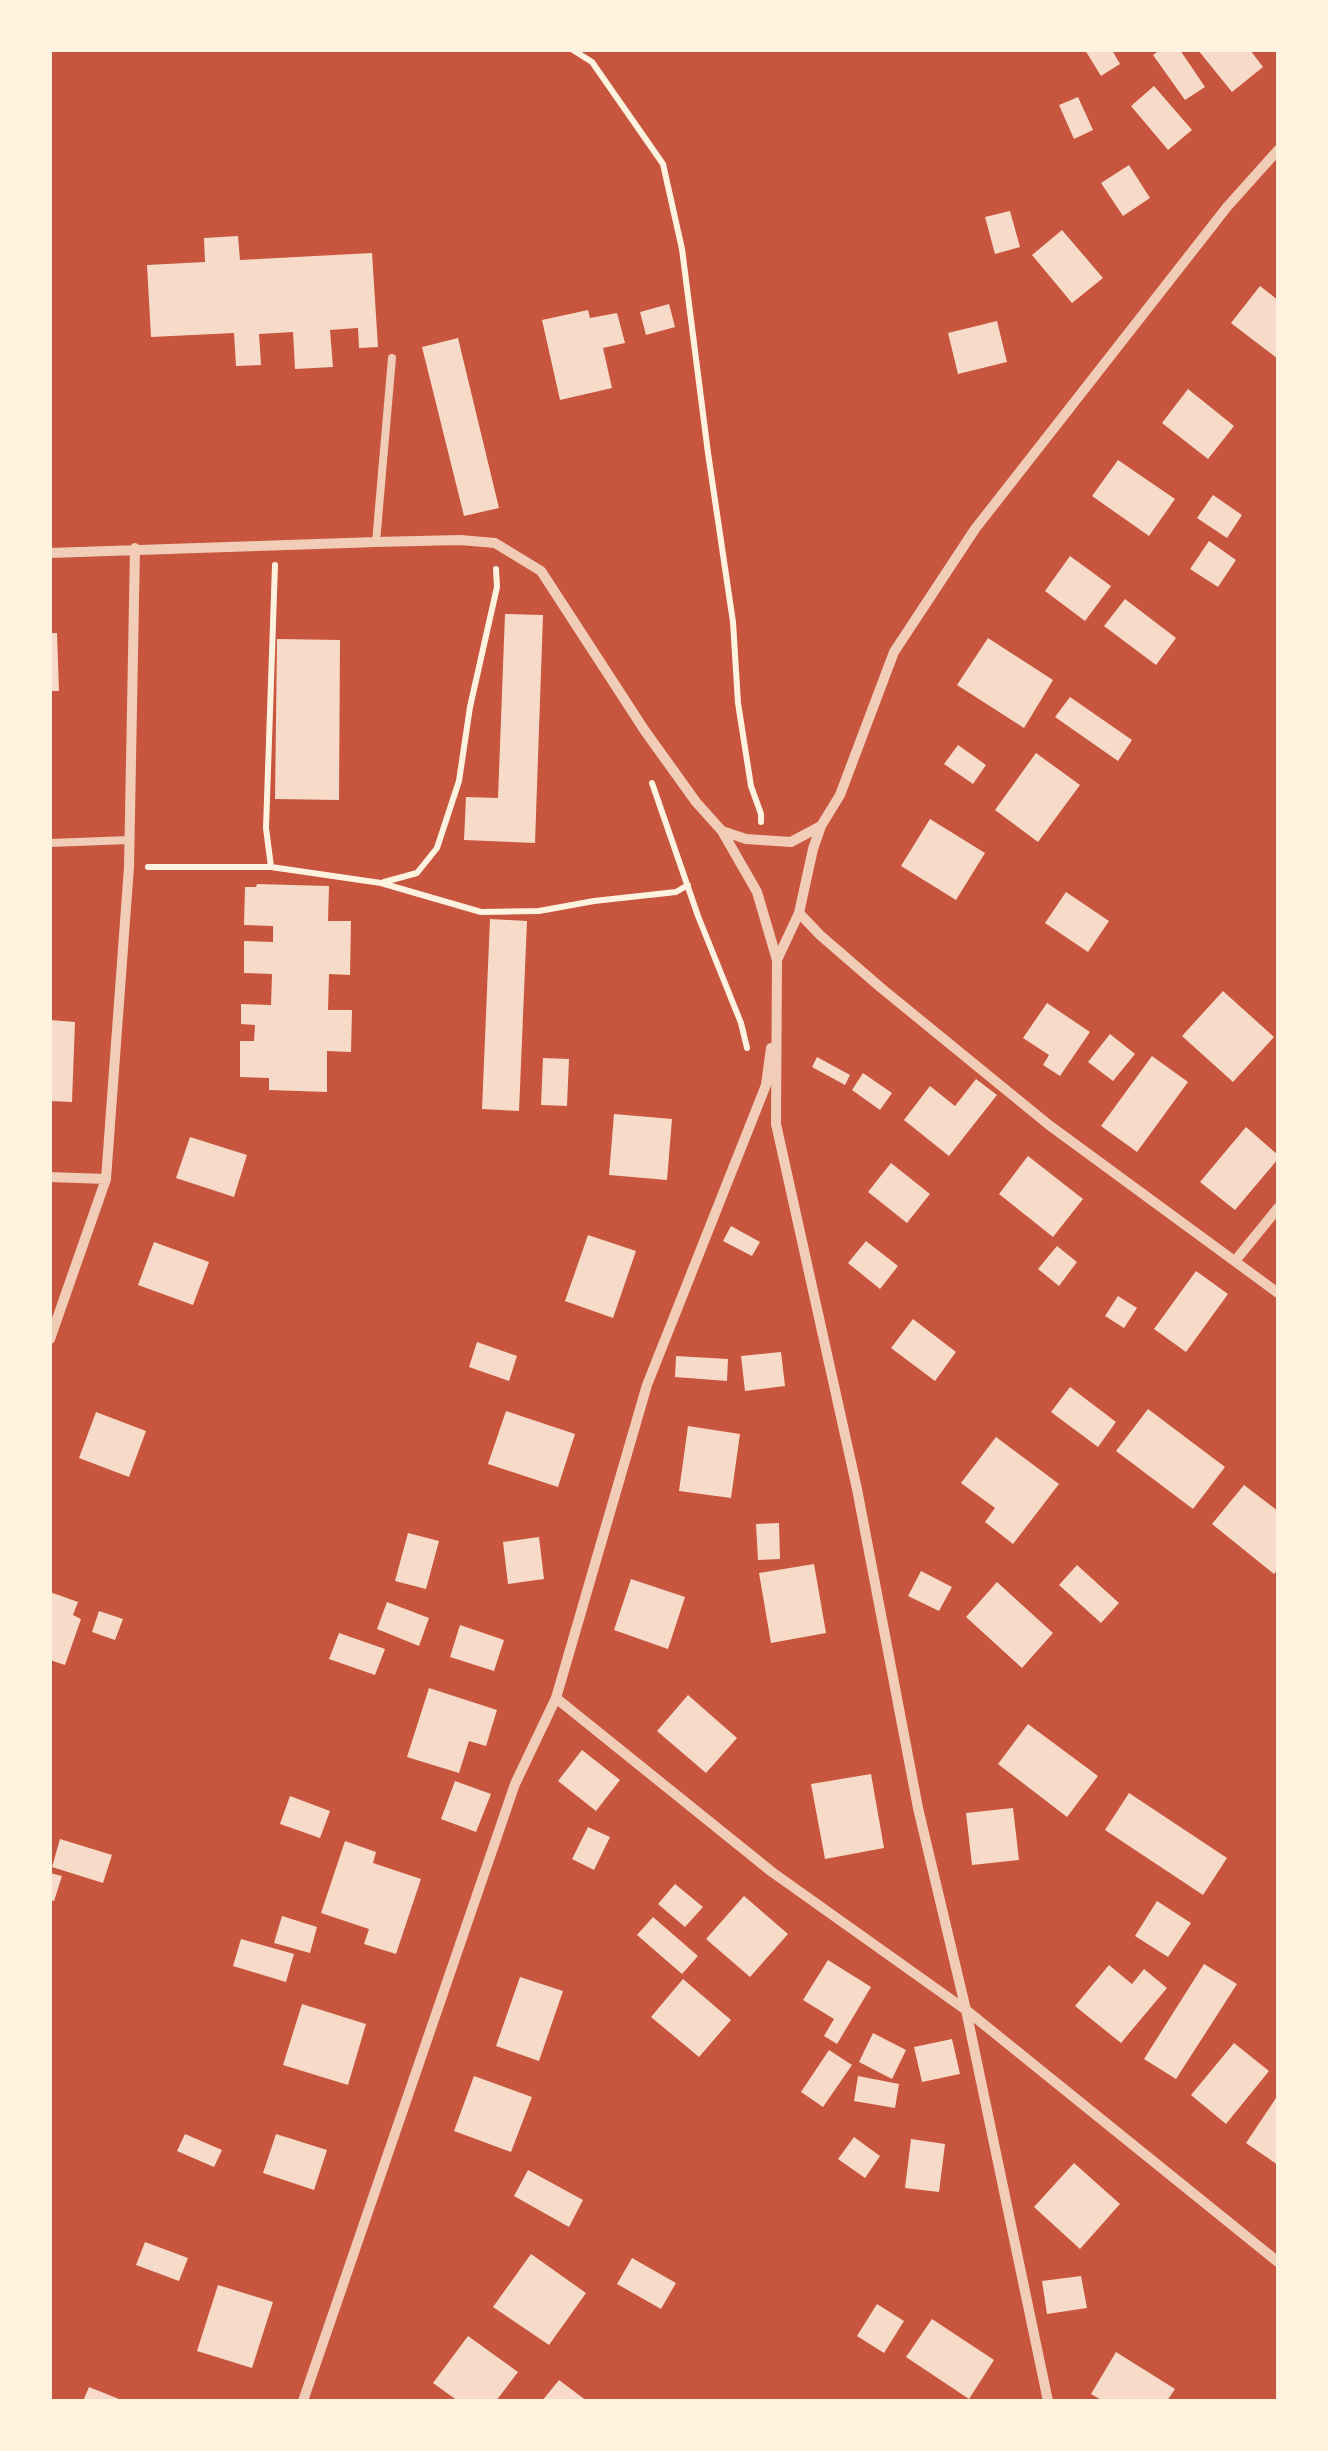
<!DOCTYPE html>
<html>
<head>
<meta charset="utf-8">
<style>
  body { margin:0 }
  #map { position:relative; width:1328px; height:2451px; overflow:hidden; background:#c8553d; font-family:Roboto,sans-serif }
  canvas { display:block }
  .frame { position:absolute; inset:0; border:52px solid #fff3e0; pointer-events:none }
</style>
</head>
<body>
<div id="map">
<canvas width="1328" height="2451"></canvas>
<div class="frame"></div>
</div>
<script>
const g = document.querySelector('canvas').getContext('2d');
g.lineJoin = 'round';
function fillPath(path, color) { g.fillStyle = color; g.fill(path, 'evenodd'); }
function trace(path, color, width, dash) { g.strokeStyle = color; g.lineWidth = width; g.lineCap = dash ? 'butt' : 'round'; g.setLineDash(dash || []); g.stroke(path); }
const building = new Path2D(`
  M1085 50H1112L1120 64 1101 76Z
  M1160 50H1180L1205 87 1185 100 1153 55Z
  M1198 50H1250L1263 67 1232 92Z
  M1154 86 1192 130 1168 150 1131 106Z
  M1078 97 1093 130 1074 139 1059 105Z
  M1129 165 1150 198 1123 216 1101 183Z
  M1010 211 1020 247 995 254 985 217Z
  M1062 230 1103 278 1072 303 1032 255Z
  M238 236 240 260 372 253 378 347 359 348 358 328 330 330 333 367 295 369 293 332 259 334 261 365 236 366 234 333 151 337 147 265 205 262 204 238Z
  M1260 286 1278 300V359L1231 323Z
  M669 304 675 327 646 335 640 312Z
  M588 310 590 318 617 313 625 343 603 348 612 388 560 400 542 320Z
  M997 321 1007 362 958 374 948 333Z
  M458 338 499 508 464 516 422 347Z
  M1188 389 1234 426 1208 459 1162 423Z
  M1118 460 1175 499 1149 536 1092 496Z
  M1213 495 1242 515 1227 538 1197 518Z
  M1209 541 1236 560 1218 587 1190 569Z
  M1070 556 1111 586 1085 621 1045 591Z
  M1125 599 1176 638 1156 665 1104 626Z
  M505 614 543 615 535 843 464 840 466 797 498 798Z
  M50 633H57L59 691H50Z
  M988 638 1053 680 1024 728 957 685Z
  M277 639 340 640 339 800 275 799Z
  M1070 697 1132 740 1118 761 1055 717Z
  M958 745 986 765 973 784 944 764Z
  M1036 753 1080 785 1038 842 995 810Z
  M930 819 985 853 956 900 901 866Z
  M257 884 329 886 328 921H351L350 975 329 974 328 1010H352L351 1052 327 1051V1092L269 1090V1078L240 1077V1041H254L255 1025 241 1024V1004L271 1005 272 974 244 973V941L273 942V926L244 925 245 887H256Z
  M1066 892 1109 921 1088 952 1045 923Z
  M490 919 527 921 519 1111 482 1109Z
  M1223 991 1274 1037 1233 1082 1182 1036Z
  M1047 1003 1090 1032 1060 1076 1043 1065 1049 1055 1023 1038Z
  M50 1020 75 1022 72 1102 50 1101Z
  M1110 1034 1135 1054 1113 1081 1088 1062Z
  M1152 1056 1188 1082 1137 1152 1101 1126Z
  M817 1057 850 1075 845 1085 812 1067Z
  M543 1058 569 1059 567 1106 541 1105Z
  M863 1073 892 1093 880 1110 852 1090Z
  M976 1079 997 1095 949 1156 904 1120 930 1086 955 1106Z
  M614 1114 672 1119 667 1180 609 1175Z
  M1246 1127 1278 1155V1159L1235 1210 1200 1182Z
  M190 1137 247 1155 234 1197 176 1178Z
  M1028 1156 1083 1199 1053 1237 999 1194Z
  M891 1163 930 1194 907 1223 868 1192Z
  M731 1226 760 1242 752 1256 723 1241Z
  M588 1235 636 1251 613 1318 565 1301Z
  M866 1241 898 1266 880 1289 848 1263Z
  M154 1242 209 1262 193 1305 138 1285Z
  M1057 1246 1077 1262 1059 1286 1038 1269Z
  M1196 1271 1228 1294 1186 1352 1154 1329Z
  M1118 1296 1137 1308 1124 1328 1105 1316Z
  M913 1319 956 1352 935 1381 891 1348Z
  M477 1342 517 1356 509 1381 469 1367Z
  M781 1352 785 1386 745 1391 741 1356Z
  M676 1356 728 1359 727 1381 675 1377Z
  M1070 1387 1116 1422 1098 1447 1051 1412Z
  M1148 1409 1225 1467 1193 1509 1116 1451Z
  M506 1411 575 1434 558 1487 488 1464Z
  M96 1412 146 1431 129 1477 79 1458Z
  M688 1426 740 1434 731 1498 679 1491Z
  M996 1437 1059 1484 1013 1544 985 1522 995 1508 961 1483Z
  M1244 1485 1278 1511V1569L1274 1574 1212 1524Z
  M779 1523 780 1559 758 1560 756 1524Z
  M408 1533 439 1541 426 1589 395 1581Z
  M539 1537 544 1579 508 1584 503 1542Z
  M814 1564 826 1633 771 1643 759 1573Z
  M1077 1565 1119 1603 1101 1623 1059 1585Z
  M921 1571 952 1587 939 1611 908 1596Z
  M631 1579 685 1597 668 1649 614 1630Z
  M997 1582 1053 1633 1022 1668 966 1617Z
  M50 1592 78 1602 73 1615 81 1619 65 1665 50 1660Z
  M387 1602 429 1618 419 1646 377 1629Z
  M99 1611 123 1619 115 1640 92 1632Z
  M460 1625 504 1640 494 1671 450 1657Z
  M339 1633 385 1649 375 1675 329 1659Z
  M429 1688 497 1710 486 1746 469 1741 459 1773 407 1757Z
  M688 1695 737 1738 706 1773 657 1731Z
  M1028 1724 1098 1776 1067 1817 998 1764Z
  M582 1750 620 1780 596 1811 558 1781Z
  M871 1774 884 1848 825 1859 811 1784Z
  M455 1781 491 1794 476 1832 441 1819Z
  M1129 1793 1227 1858 1203 1895 1105 1830Z
  M290 1796 330 1811 320 1838 280 1824Z
  M1013 1808 1019 1860 972 1865 966 1813Z
  M588 1827 610 1837 594 1870 572 1859Z
  M60 1839 112 1855 103 1883 52 1867Z
  M345 1841 376 1852 373 1863 421 1879 396 1954 364 1944 369 1929 321 1913Z
  M50 1873 62 1876 54 1901 50 1900Z
  M675 1884 703 1907 685 1927 658 1904Z
  M744 1896 788 1934 750 1977 706 1939Z
  M1157 1901 1191 1923 1168 1957 1135 1936Z
  M282 1916 317 1927 310 1953 274 1943Z
  M653 1917 698 1956 682 1974 637 1935Z
  M241 1939 294 1954 286 1982 233 1966Z
  M828 1960 871 1987 837 2044 824 2036 834 2019 803 2000Z
  M1204 1964 1237 1984 1176 2079 1144 2059Z
  M1109 1965 1132 1984 1144 1969 1167 1988 1121 2043 1075 2006Z
  M520 1977 563 1991 539 2061 496 2046Z
  M683 1979 731 2020 699 2057 651 2017Z
  M302 2004 366 2024 348 2085 283 2065Z
  M873 2033 906 2050 892 2079 859 2062Z
  M952 2039 960 2074 922 2082 914 2047Z
  M1234 2043 1269 2071 1226 2124 1191 2095Z
  M829 2050 852 2065 823 2107 801 2092Z
  M474 2076 532 2097 511 2152 454 2131Z
  M858 2076 899 2084 895 2108 854 2101Z
  M1278 2095V2165L1246 2143Z
  M185 2134 222 2150 214 2167 177 2151Z
  M276 2134 327 2150 314 2190 263 2173Z
  M854 2137 880 2156 865 2178 838 2159Z
  M911 2139 945 2144 939 2192 905 2188Z
  M1074 2163 1120 2204 1080 2249 1034 2207Z
  M528 2170 583 2200 569 2227 514 2196Z
  M145 2242 188 2258 179 2281 136 2265Z
  M531 2254 586 2293 549 2345 493 2307Z
  M632 2258 676 2283 661 2309 617 2284Z
  M1081 2276 1087 2308 1047 2314 1042 2281Z
  M218 2285 273 2302 252 2368 197 2351Z
  M877 2304 904 2321 884 2353 857 2336Z
  M932 2319 994 2360 969 2399 906 2357Z
  M468 2336 518 2372 496 2401H458L433 2383Z
  M1116 2352 1175 2389 1167 2401H1103L1091 2394Z
  M559 2380 587 2401H542Z
  M89 2387 124 2401H83Z`);
const path = new Path2D(`
  M573 50 592 62 663 164 682 249 708 453 733 622 738 703 751 786 761 814V822
  M652 783 698 916 741 1023 747 1048
  M148 867H271L381 883 481 912 539 911 594 901 676 892 688 885
  M271 867 266 828 275 565
  M384 882 417 873 437 848 459 781 470 707 497 587 496 569`);
const service = new Path2D(`
  M376 542 392 358
  M50 843 129 840`);
const minor = new Path2D(`
  M50 553 376 542 460 540 495 543 541 571 645 731 696 802 722 831 746 839 791 842 821 826
  M722 831 757 892 777 960 776 1124 857 1489 918 1808 966 2010 1048 2401
  M799 913 820 935 880 987 1049 1125 1278 1293
  M777 960 799 913 813 849 821 826 840 795 894 652 975 529 1227 207 1278 150
  M50 1177 106 1179
  M1235 1261 1278 1208
  M50 1339 106 1179 129 867 135 548
  M556 1698 772 1872 966 2010 1278 2262
  M303 2401 515 1784 556 1698 647 1385 766 1085 771 1048`);
fillPath(building, '#f7dbc8');
trace(path, '#fff3e0', 6);
trace(service, '#f1ccb7', 8);
trace(minor, '#f1ccb7', 10);
</script>
</body>
</html>
